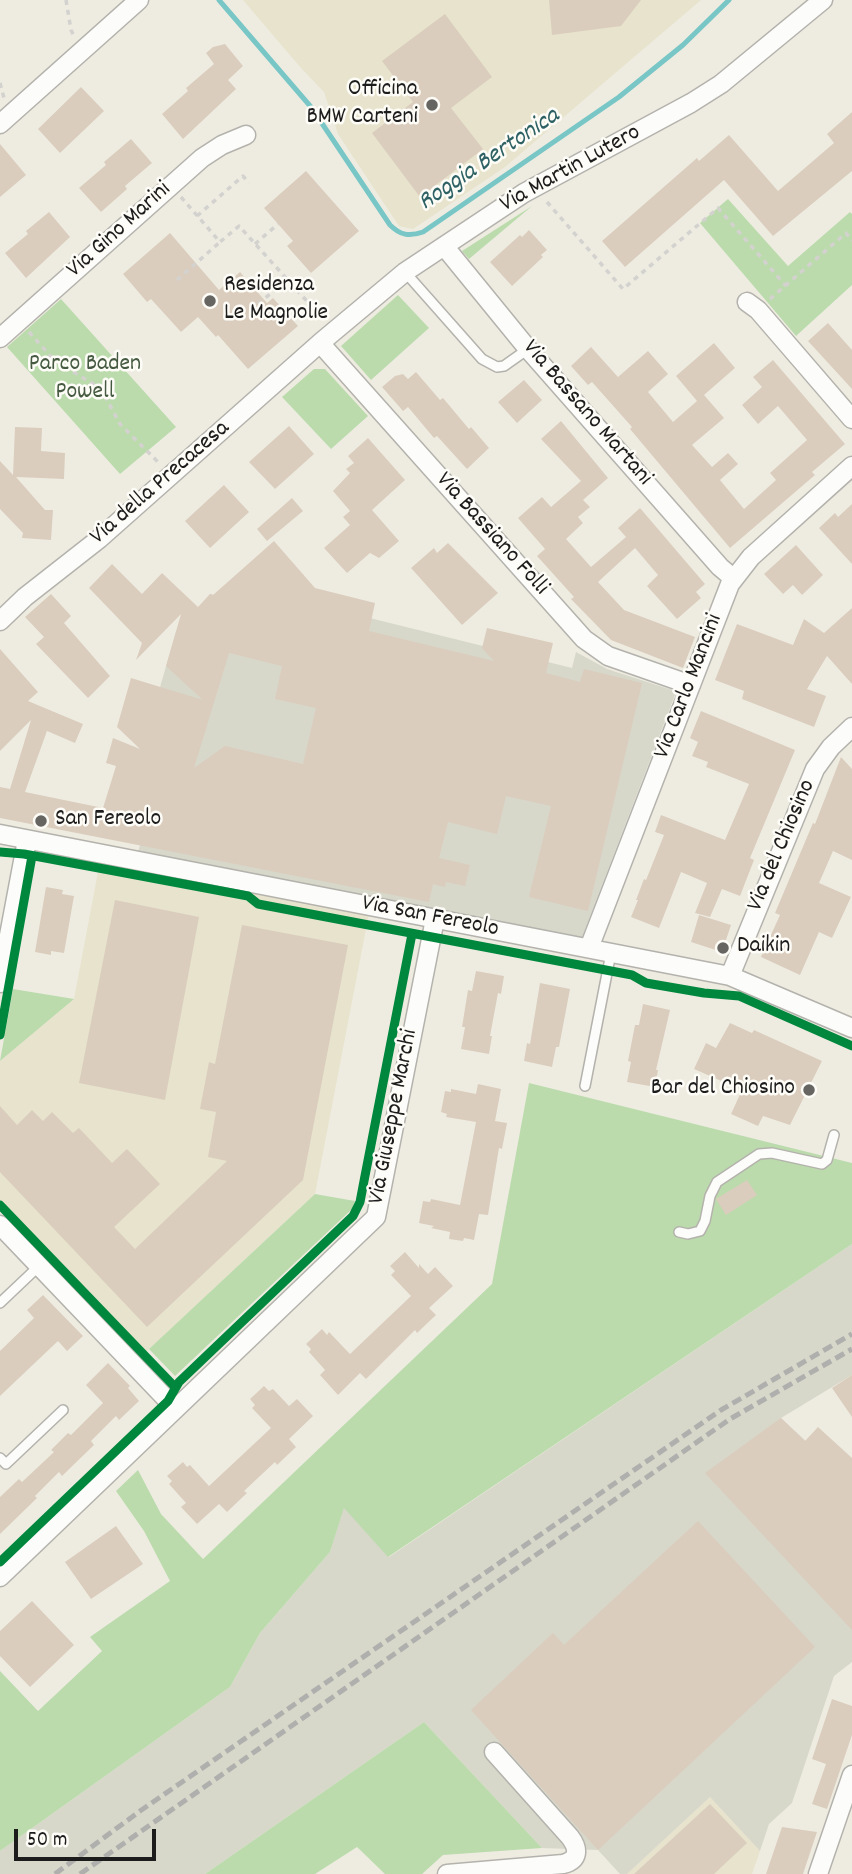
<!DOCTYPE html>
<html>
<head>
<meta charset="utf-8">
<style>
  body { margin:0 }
  #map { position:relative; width:852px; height:1874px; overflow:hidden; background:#eeece1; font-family:Dekko,sans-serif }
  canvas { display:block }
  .scale { position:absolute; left:14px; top:1829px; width:142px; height:32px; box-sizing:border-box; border:4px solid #1c1c1c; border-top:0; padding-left:9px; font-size:21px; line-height:24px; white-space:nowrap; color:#1c1c1c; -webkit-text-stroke:5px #fdfcf7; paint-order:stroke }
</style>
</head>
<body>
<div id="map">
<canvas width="852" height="1874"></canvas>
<div class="scale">50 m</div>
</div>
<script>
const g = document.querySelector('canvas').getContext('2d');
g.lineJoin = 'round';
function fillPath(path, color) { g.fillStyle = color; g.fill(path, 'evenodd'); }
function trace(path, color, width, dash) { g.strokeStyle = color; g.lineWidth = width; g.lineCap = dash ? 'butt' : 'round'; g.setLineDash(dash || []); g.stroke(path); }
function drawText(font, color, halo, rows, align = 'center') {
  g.font = font + ' Dekko,sans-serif'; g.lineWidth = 5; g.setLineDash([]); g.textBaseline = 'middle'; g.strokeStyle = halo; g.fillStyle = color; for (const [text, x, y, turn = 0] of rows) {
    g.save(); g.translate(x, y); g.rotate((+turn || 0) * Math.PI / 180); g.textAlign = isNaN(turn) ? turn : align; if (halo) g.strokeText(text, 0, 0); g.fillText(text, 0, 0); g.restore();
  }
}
const built = new Path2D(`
  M243 0H701L505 167 413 229 399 226 338 134 324 92 301 68Z
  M101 856 370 908 315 1194 146 1352 0 1201V1061L74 999Z
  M710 1797 760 1851 752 1874H627Z`);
const industrial = new Path2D(`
  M210 594 235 600 309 603 572 668 576 652 607 669 672 690 675 695 579 945 136 858 152 808 127 801 176 632H179Z
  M852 1244V1375L781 1418 852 1484V1662L834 1676 792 1803 769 1824 760 1851 710 1797 627 1874H620L598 1850 542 1848 424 1722 205 1874H0V1851L230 1687 260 1633 330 1552 344 1507 389 1557Z`);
const green = new Path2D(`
  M728 199 788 266 850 212 852 214V285L796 336 700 223Z
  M532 206 469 259 462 251Z
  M398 295 429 328 371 380 341 346Z
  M61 299 176 427 120 474 7 347Z
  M314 369H325L368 416 331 449 282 397Z
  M13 989 74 999 0 1061Z
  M529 1083 852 1163V1244L388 1557 344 1508 330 1552 260 1633 230 1687 0 1851V1671L38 1711 102 1651 90 1637 170 1581 144 1531 116 1491 138 1470 161 1514 203 1559 492 1284Z
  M315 1194 355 1201 352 1209 175 1376 149 1349Z
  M424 1722 542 1848 443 1855 422 1874H385L357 1847 315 1874H205Z`);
const stream = new Path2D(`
  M219 0 311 107 390 225C400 235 409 237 423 232L619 97 683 45 729 0`);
const building = new Path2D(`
  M549 0H641L621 26 552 35Z
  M445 14 492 77 451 108 483 149 420 197 372 133 413 102 382 61Z
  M225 44 243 66 228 80 236 89 183 139 162 114 188 91 186 88 214 64 206 53 213 47Z
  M81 87 104 111 60 153 38 129Z
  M852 112V171L773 236 724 180 625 267 602 241 697 158 699 161 729 135 778 191 834 143 827 134Z
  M131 139 152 163 125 186 127 189 101 212 79 188 106 165 104 162Z
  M0 144 26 175 0 197Z
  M306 171 359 231 311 273 287 246 293 241 264 208Z
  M49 212 70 237 26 278 5 253 28 234 26 231Z
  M529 230 547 250 541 255 543 257 512 286 490 262 520 235 522 237Z
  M170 233 219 290 240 272 267 303 273 298 298 326 248 369 218 335 216 337 198 317 181 332 151 299 147 302 123 274Z
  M828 323 852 350V389L808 341Z
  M714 343 735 368 704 395 724 418 692 445 712 467 728 453 738 464 720 480 744 509 776 480 770 473 807 440 778 406 758 424 742 405 762 387 753 377 773 360 845 444 812 472 815 475 730 548 630 429 632 427 592 382 588 385 571 366 591 347 618 377 648 351 668 374 648 392 673 422 697 401 676 376Z
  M416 372 440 400 443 398 469 429 471 427 489 448 467 469 437 436 434 438 408 407 403 411 382 387 395 376 403 374 408 379Z
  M524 380 542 400 517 423 498 402Z
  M561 421 608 478 583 500 590 507 578 517 583 523 566 539 591 567 626 537 618 528 640 508 705 584 696 592 701 598 677 619 647 586 658 575 635 548 598 582 624 610 695 637 683 668 611 640 571 599 574 597 537 556 545 549 518 518 542 497 551 507 581 481 541 439Z
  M289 426 314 454 275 489 249 462Z
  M15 427 42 428 41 451 65 453 64 479 16 477 45 510H53L51 540 22 538 23 533 0 509V461L13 475Z
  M368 438 405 480 372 510 399 541 379 558 370 553 347 573 324 548 350 525 343 517 350 511 333 491 350 473 346 469 354 463 348 456Z
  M224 485 249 512 210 548 185 521Z
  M292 498 303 511 267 541 257 529Z
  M852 504V564L819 528 835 513 838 517Z
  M274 541 315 588 375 603 369 631 494 661 482 648 487 628 553 643 546 673 580 682 584 669 642 683 588 911 529 897 551 806 506 796 497 834 448 822 439 858 470 865 465 886 446 882 445 887 433 884 429 902 0 818V787L10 789 31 720 0 751V649L38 692 28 701 83 724 75 743 47 731 25 792 103 808 116 766 106 763 113 738 140 749 117 727 131 678 203 700 166 666 181 614 136 660 142 643 89 588 112 564 142 594 162 573 198 607 210 594 213 595ZM229 653 282 666 275 699 316 708 303 764 225 746 194 768Z
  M448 543 498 593 462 625 411 568 434 548 437 553Z
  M796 545 823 575 802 595 793 585 783 594 764 574Z
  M51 594 71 616 64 623 110 676 88 698 36 644 44 637 25 617Z
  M852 608V684L827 656 807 689 826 696 814 727 742 699 744 691 715 680 737 624 793 645 804 619 824 633Z
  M701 711 795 750 750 858 754 860 740 896 722 889 710 917 695 913 707 883 681 872 659 928 631 917 638 900H636L644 879 646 880 664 835 655 832 661 815 725 840 749 784 706 767 708 762 692 756 698 742 690 738Z
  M841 757 852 769V860L833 851 819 883 851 897 832 938 819 932 800 975 761 957 780 915 775 913 813 823 815 824Z
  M46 887 63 890 62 894 74 896 64 953 51 951V955L35 952Z
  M115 900 199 917 165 1100 79 1083Z
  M699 915 731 925 722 952 691 942Z
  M242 925 348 945 303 1180 147 1327 0 1172V1106L17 1125 32 1110 43 1121 52 1112 73 1133 79 1128 112 1163 127 1149 160 1184 114 1227 135 1249 227 1161 208 1157 216 1112 200 1109 209 1062 215 1064Z
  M476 971 504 976 501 994 498 993 490 1036H492L489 1054 461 1049 465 1027H462L468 990 472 991Z
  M540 983 570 989 559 1047H556L552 1067 524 1061 527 1043 530 1044Z
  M643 1004 670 1010 656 1070H658L655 1087 627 1082 631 1062 628 1061 635 1025H639Z
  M730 1023 752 1033 754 1030 822 1061 790 1125 763 1116 758 1126 731 1114 742 1090 694 1069 706 1043 716 1048Z
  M478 1084 501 1089 495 1121 507 1123 502 1149 499 1148 488 1215 479 1214 474 1240 464 1238 463 1241 449 1239 450 1232 431 1228 434 1226 419 1223 423 1201 430 1202 431 1199 460 1205 476 1122 446 1117 447 1114 441 1112 445 1091 451 1092V1089L476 1094Z
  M747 1180 757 1195 726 1215 716 1199Z
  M405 1252 419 1268V1264L428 1274 435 1267 453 1286 429 1308 436 1315 417 1333 415 1330 366 1379 360 1373 338 1395 320 1375 325 1370 309 1352 311 1349 306 1344 322 1329 327 1335 329 1332 350 1354 411 1296 391 1275 395 1271 390 1266Z
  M43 1295 83 1336 67 1351 58 1341 0 1396V1351L34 1318 27 1310Z
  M108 1363 130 1386 128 1388 139 1401 119 1420 116 1416 91 1441 94 1445 62 1476 59 1472 35 1496 37 1498 0 1534V1497L19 1479 22 1482 54 1452 51 1450 68 1433 71 1435 103 1403 86 1385Z
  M852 1375V1417L832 1388Z
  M264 1386 269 1391 273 1389 289 1406 297 1399 313 1416 289 1439 296 1447 277 1465 275 1462 244 1491 247 1493 227 1512 219 1504 197 1524 181 1507 186 1503 169 1484 172 1481 167 1476 183 1462 187 1467 190 1465 209 1486 271 1428 252 1408 255 1405 250 1399Z
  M781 1418 805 1441 818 1427 852 1458V1630L705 1473Z
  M698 1521 815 1647 598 1850 471 1710 553 1633 564 1645Z
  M116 1526 143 1564 91 1599 65 1562Z
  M32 1601 74 1645 30 1687 0 1656V1631Z
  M832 1699 852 1706V1735L827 1809 812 1804 826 1764 812 1759Z
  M710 1804 747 1843 714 1874H634Z
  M782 1827 817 1832 803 1874H766Z`);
const path = new Path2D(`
  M66 0 71 30 74 36
  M0 83 4 98
  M181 197 220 242 239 226 323 319
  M547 202 623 289 718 208 786 286
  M197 216 243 176 249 183
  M255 244 278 224
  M177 280 220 242
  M770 299 846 233 852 241
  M258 304 287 280
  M29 332 54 360 95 385 106 398 120 424 160 464`);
const lane = new Path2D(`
  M405 272 482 359 497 367 504 366 528 349
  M585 1086 611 953
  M679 1232 688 1234 700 1231 705 1221 710 1196 717 1182 759 1154 772 1153 822 1164 827 1160 834 1135
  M0 1303 39 1266
  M0 1458 6 1464 63 1410`);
const street = new Path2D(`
  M0 124 139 0
  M444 246 528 349 720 567 733 578
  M747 302 758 310 852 419
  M0 338 202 158 222 145 246 135
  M320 343 584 639 608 656 691 685
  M0 621 25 597 99 539 320 343 405 272 524 193 691 103 721 84 823 0
  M0 834 730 976 852 1028
  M589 948 730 584 751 557 852 466
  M730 976 815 769 831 747 852 727
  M0 983 27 840
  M0 1225 175 1408
  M0 1577 376 1217 435 919
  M447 1874 563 1864C579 1860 579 1849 570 1837L494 1752
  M818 1874 852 1775`);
const rail = new Path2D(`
  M55 1874 140 1811 721 1410 852 1334
  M80 1874 730 1419 852 1349`);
const cycleway = new Path2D(`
  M0 852 24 854 248 896 258 904 632 975 646 983 704 993 739 996 852 1046
  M0 1035 32 856
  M0 1205 175 1387
  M0 1562 168 1401 179 1382 353 1216 360 1202 364 1181 412 934`);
const markers = [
  [432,105,7,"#666561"],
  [210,301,7,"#666561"],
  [41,821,7,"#666561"],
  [723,948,7,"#666561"],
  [809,1090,7,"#666561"]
];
const poiNames = [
  ["Officina",418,91,"right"],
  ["BMW Carteni",418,119,"right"],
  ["Residenza",224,287],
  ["Le Magnolie",224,315],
  ["San Fereolo",55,821],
  ["Daikin",737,948],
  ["Bar del Chiosino",795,1090,"right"]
];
const streetNames = [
  ["Via Martin Lutero",571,170,-29],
  ["Via Gino Marini",120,231,-42],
  ["Via Bassano Martani",586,414,49],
  ["Via della Precacesa",161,484,-41],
  ["Via Bassiano Folli",491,535,48],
  ["Via Carlo Mancini",690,687,-69],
  ["Via del Chiosino",783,846,-67],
  ["Via San Fereolo",430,918,11],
  ["Via Giuseppe Marchi",395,1117,-79]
];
const parkNames = [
  ["Parco Baden",85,366],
  ["Powell",85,394]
];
const waterNames = [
  ["Roggia Bertonica",490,161,-34]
];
fillPath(built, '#e7e3cc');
fillPath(industrial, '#d7d7ca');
fillPath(green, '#bbdbad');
trace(stream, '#78c6c6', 5);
fillPath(building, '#dbcdbd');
trace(lane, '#b4b2ac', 12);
trace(street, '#b4b2ac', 21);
trace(path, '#d3d2cf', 3.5, [5, 5]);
trace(lane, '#fcfcfa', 9);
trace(street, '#fcfcfa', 18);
trace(rail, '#afafad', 5, [10, 5]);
trace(cycleway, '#00873e', 9);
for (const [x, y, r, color] of markers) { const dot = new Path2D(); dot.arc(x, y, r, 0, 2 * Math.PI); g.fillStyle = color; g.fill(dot); trace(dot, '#fdfcf7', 2.5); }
drawText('24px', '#1c1c1c', '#fdfcf7', poiNames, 'left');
drawText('24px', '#1c1c1c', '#fdfcf7', streetNames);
drawText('24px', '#455a40', '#fdfcf7', parkNames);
drawText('italic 26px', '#2e6164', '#fdfcf7', waterNames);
</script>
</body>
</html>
